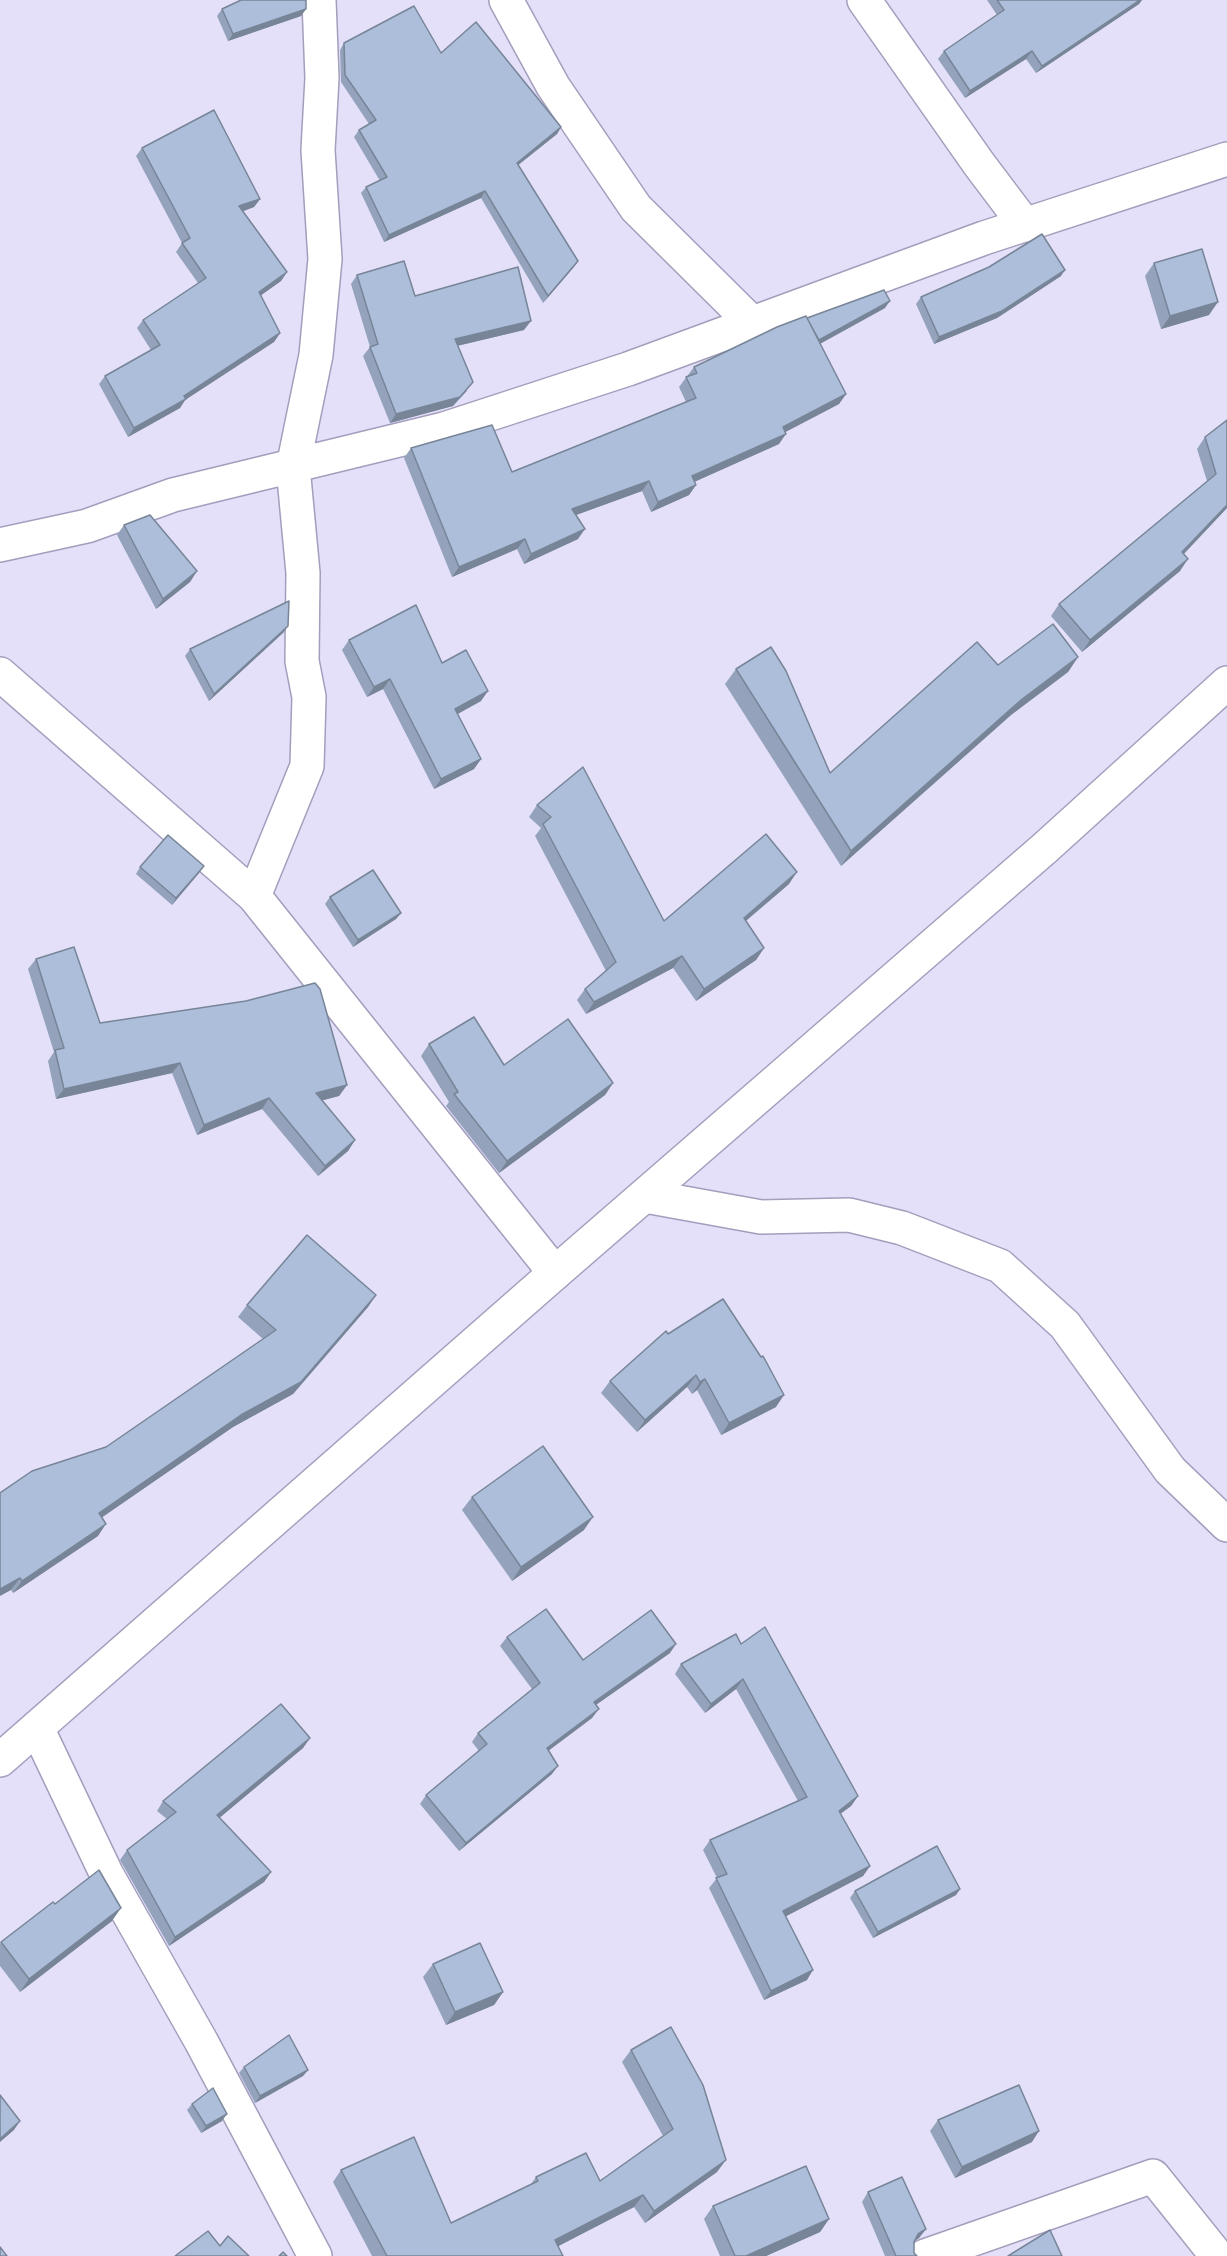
<!DOCTYPE html>
<html>
<head>
<meta charset="utf-8">
<style>
  body { margin:0 }
  canvas { display:block; background:#e4e0fa }
</style>
</head>
<body>
<canvas width="1227" height="2256"></canvas>
<script>
const g = document.querySelector('canvas').getContext('2d');
g.lineJoin = 'round';
function trace(path, color, width, dash) { g.strokeStyle = color; g.lineWidth = width; g.lineCap = dash ? 'butt' : 'round'; g.setLineDash(dash || []); g.stroke(path); }
function fillPath(path, color) { g.fillStyle = color; g.fill(path, 'evenodd'); }
const minor = new Path2D(`
  M506 0 553 86 636 208 752 323
  M864 0 979 164 1025 225
  M0 545 87 526 173 495 444 429 628 369 984 238 1227 159
  M0 674 254 896 555 1273
  M254 896 307 766 309 697 302 661 303 573 293 467 316 355 325 259 318 150 322 78 319 0
  M645 1196 761 1217 849 1215 902 1228 1000 1266 1065 1325 1170 1470 1227 1525
  M37 1728 107 1875 201 2041 315 2256
  M925 2256 1153 2176 1217 2256`);
const primary = new Path2D(`
  M0 1760 555 1273 1045 848 1227 683`);
const wall = new Path2D(`
  M987 0H1142L1139 4 1036 73 1026 59 965 98 938 59 944 51 997 15Z
  M222 9H306L301 16 228 41 217 16Z
  M344 43 441 53 561 127 557 134 518 165 573 268 543 303 481 198 384 242 361 193 366 187 380 181 354 137 359 130 369 124 341 82 340 50Z
  M142 148 260 199 254 207 243 211 287 272 281 281 261 295 280 333 274 342 185 400 180 408 128 437 99 384 105 376 151 350 137 328 143 320 198 283 176 252 182 243 136 156Z
  M1154 263 1209 315 1161 329 1145 276Z
  M357 275 415 296 524 330 457 346 467 391 453 406 390 423 363 356 370 347 351 284Z
  M1061 276 997 318 934 344 916 304 921 297Z
  M885 308 820 344 846 394 839 404 785 432 779 444 694 482 696 485 689 495 651 512 642 491 576 515 578 539 524 564 517 549 452 577 404 458 411 448 512 472 686 402 679 387 694 367 807 318Z
  M1205 437 1227 508 1184 554 1180 571 1082 652 1051 616 1059 604 1207 481 1197 449Z
  M124 525 197 571 190 582 156 609 117 535Z
  M284 632 209 701 185 656 190 649Z
  M349 640 442 663 481 701 458 714 481 759 474 769 434 789 383 689 367 697 342 650Z
  M1078 657 1068 672 1011 715 841 866 725 684 736 669 830 773 998 665Z
  M537 805 664 921 789 884 746 921 764 948 756 960 696 1001 673 968 586 1014 577 1000 585 989 606 971 535 836 541 828 529 817Z
  M140 867 199 873 172 905 136 874Z
  M330 897 401 913 396 919 353 947 325 904Z
  M36 959 100 1023 347 1085 339 1096 322 1100 355 1140 348 1151 318 1176 262 1109 197 1135 172 1073 56 1099 48 1061 54 1052 28 969Z
  M429 1044 504 1065 613 1083 605 1095 499 1173 446 1106 449 1102 421 1056Z
  M376 1295 368 1307 293 1394 233 1427 102 1517 98 1536 13 1593 11 1590 106 1447 263 1339 238 1317 247 1305Z
  M668 1334 776 1407 721 1435 697 1390 692 1394 687 1387 637 1432 601 1393 610 1381Z
  M472 1497 584 1530 512 1581 462 1510Z
  M507 1637 583 1660 670 1653 596 1705 592 1718 548 1751 552 1774 459 1851 420 1804 426 1795 479 1751 472 1742 478 1733 532 1689 500 1646Z
  M741 1644 858 1796 851 1806 840 1814 870 1866 863 1876 786 1916 807 1980 764 2000 709 1888 717 1878 703 1850 710 1840 798 1801 736 1689 705 1713 675 1674 681 1664Z
  M310 1738 303 1748 219 1818 271 1872 264 1882 169 1946 120 1860 127 1850 167 1819 157 1811 163 1801Z
  M960 1889 956 1895 873 1938 850 1898 855 1891Z
  M55 1904 112 1921 20 1992 0 1966V1944L1 1942Z
  M433 1964 503 1992 494 2005 446 2025 423 1977Z
  M631 2050 717 2172 645 2223 634 2207 558 2246 563 2256H372L333 2182 341 2170 451 2223 531 2184 536 2177 600 2181 663 2136 622 2062Z
  M244 2067 308 2070 303 2076 255 2103 239 2073Z
  M192 2104 222 2121 201 2133 187 2110Z
  M938 2120 1032 2142 955 2178 930 2131Z
  M868 2192 926 2229 919 2238 914 2242V2253L917 2256H885L862 2202Z
  M713 2206 829 2219 820 2232 766 2256H720L704 2219Z`);
const shadedWall = new Path2D(`
  M1140 0H1142L1139 4 1036 73 1042 66Z
  M306 9 301 16 228 41 233 34Z
  M1032 51 1026 59 965 98 970 91Z
  M561 127 557 134 512 170 517 163Z
  M485 191 481 198 384 242 389 235Z
  M260 199 254 207 233 215 239 206Z
  M578 261 573 268 543 303 548 296Z
  M1065 270 1061 276 997 318 934 344 939 337Z
  M287 272 281 281 253 301 259 292Z
  M890 301 885 308 814 347 819 340Z
  M1218 302 1209 315 1161 329 1170 316Z
  M531 321 524 330 448 348 455 339Z
  M280 333 274 342 185 400 180 408 128 437 134 428Z
  M473 382 453 406 390 423 396 414Z
  M846 394 839 404 776 437 783 427Z
  M786 434 779 444 685 486 692 476Z
  M649 481 642 491 565 519 572 509Z
  M696 485 689 495 651 512 658 502Z
  M1227 505V508L1174 564 1182 552Z
  M585 529 578 539 524 564 531 554Z
  M525 539 517 549 452 577 459 567Z
  M1188 559 1180 571 1082 652 1090 640Z
  M197 571 190 582 156 609 163 599Z
  M288 626 284 632 209 701 214 694Z
  M1078 657 1068 672 1011 715 841 866 851 851 1021 700Z
  M390 679 383 689 367 697 374 687Z
  M488 691 481 701 448 719 455 709Z
  M481 759 474 769 434 789 441 779Z
  M204 866 199 873 172 905 176 898Z
  M797 872 789 884 736 929 744 918Z
  M401 913 396 919 353 947 358 940Z
  M764 948 756 960 696 1001 704 989Z
  M682 956 673 968 586 1014 594 1002Z
  M180 1063 172 1073 56 1099 64 1089Z
  M613 1083 605 1095 499 1173 507 1161Z
  M347 1085 339 1096 309 1104 316 1093Z
  M269 1098 262 1109 197 1135 204 1125Z
  M355 1140 348 1151 318 1176 325 1166Z
  M376 1295 368 1307 293 1394 233 1427 91 1525 99 1513Z
  M696 1375 687 1387 637 1432 645 1420Z
  M705 1379 697 1390 692 1394 700 1382Z
  M784 1395 776 1407 721 1435 729 1423Z
  M593 1517 584 1530 512 1581 521 1567Z
  M106 1524 98 1536 13 1593 22 1581Z
  M20 1578 11 1590 0 1596V1589Z
  M676 1644 670 1653 587 1711 594 1702Z
  M743 1679 736 1689 705 1713 711 1704Z
  M599 1709 592 1718 540 1757 547 1748Z
  M310 1738 303 1748 211 1825 217 1815Z
  M558 1766 552 1774 459 1851 466 1843Z
  M858 1796 851 1806 832 1820 839 1811Z
  M870 1866 863 1876 777 1921 783 1911Z
  M271 1872 264 1882 169 1946 175 1937Z
  M960 1889 956 1895 873 1938 878 1932Z
  M121 1908 112 1921 20 1992 29 1979Z
  M813 1970 807 1980 764 2000 771 1991Z
  M503 1992 494 2005 446 2025 455 2012Z
  M308 2070 303 2076 255 2103 260 2096Z
  M227 2114 222 2121 201 2133 206 2126Z
  M20 2121 14 2130 0 2142V2139Z
  M1039 2131 1032 2142 955 2178 962 2167Z
  M726 2160 717 2172 645 2223 654 2211Z
  M643 2195 634 2207 547 2252 555 2240Z
  M829 2219 820 2232 766 2256H746Z
  M926 2229 919 2238 911 2243 918 2234Z`);
const building = new Path2D(`
  M241 0H306V9L233 34 222 9Z
  M997 0H1140L1042 66 1032 51 970 91 944 51 1004 10Z
  M414 6 441 53 476 22 561 127 517 163 578 261 548 296 485 191 389 235 366 187 387 177 359 130 376 120 345 75 344 43Z
  M214 110 260 199 239 206 287 272 259 292 280 333 184 396 186 399 134 428 105 376 160 345 143 320 206 278 182 243 190 238 142 148Z
  M1042 234 1065 270 1002 311 939 337 921 297 989 267Z
  M1202 249 1218 302 1170 316 1154 263Z
  M404 261 415 296 518 267 531 321 455 339 473 382 460 397 396 414 370 347 378 344 357 275Z
  M884 290 890 301 819 340 807 318Z
  M806 316 846 394 783 427 786 434 692 476 696 485 658 502 649 481 572 509 585 529 531 554 525 539 459 567 411 448 492 425 512 472 696 398 686 377 697 373 694 367 777 327Z
  M1227 420V505L1182 552 1188 559 1090 640 1059 604 1216 474 1205 437Z
  M150 515 197 571 163 599 124 525Z
  M289 601 288 626 214 694 190 649Z
  M416 605 442 663 466 650 488 691 455 709 481 759 441 779 390 679 374 687 349 640Z
  M1053 624 1078 657 1021 700 851 851 736 669 771 647 786 671 830 773 977 642 998 665Z
  M583 767 664 921 766 834 797 872 744 918 764 948 704 989 682 956 594 1002 585 989 616 962 543 824 551 817 537 805Z
  M168 835 204 866 176 898 140 867Z
  M373 870 401 913 358 940 330 897Z
  M74 947 100 1023 246 1001 315 983 320 989 347 1085 316 1093 355 1140 325 1166 269 1098 204 1125 180 1063 64 1089 55 1050 64 1048 36 959Z
  M474 1017 504 1065 568 1019 613 1083 507 1161 454 1094 458 1092 429 1044Z
  M307 1235 376 1295 301 1382 241 1415 99 1513 106 1524 22 1581 20 1578 0 1589V1493L32 1471 106 1447 276 1330 247 1305Z
  M723 1299 761 1357 763 1356 784 1395 729 1423 705 1379 700 1382 696 1375 645 1420 610 1381 666 1331 668 1334Z
  M543 1446 593 1517 521 1567 472 1497Z
  M546 1609 583 1660 651 1610 676 1644 594 1702 599 1709 547 1748 558 1766 466 1843 426 1795 487 1744 478 1733 540 1683 507 1637Z
  M765 1627 858 1796 839 1811 870 1866 783 1911 813 1970 771 1991 716 1878 727 1874 710 1840 807 1797 743 1679 711 1704 681 1664 736 1634 741 1644Z
  M281 1704 310 1738 217 1815 271 1872 175 1937 127 1850 176 1812 163 1801Z
  M937 1846 960 1889 878 1932 855 1891Z
  M99 1870 121 1908 29 1979 1 1942 53 1902 55 1904Z
  M480 1943 503 1992 455 2012 433 1964Z
  M671 2027 703 2085 726 2160 654 2211 643 2195 555 2240 563 2256H387L341 2170 414 2137 451 2223 538 2181 536 2177 586 2153 600 2181 673 2129 631 2050Z
  M289 2035 308 2070 260 2096 244 2067Z
  M1019 2085 1039 2131 962 2167 938 2120Z
  M213 2088 227 2114 206 2126 192 2104Z
  M0 2095 20 2121 0 2139Z
  M806 2166 829 2219 746 2256H735L713 2206Z
  M902 2177 926 2229 918 2234 914 2242V2253L917 2256H896L868 2192Z
  M1050 2230 1062 2256H1008Z
  M208 2231 220 2246 228 2236 249 2256H175Z
  M0 2247 7 2256H0Z
  M283 2252 287 2256H279Z`);
trace(minor, '#a39ebc', 36);
trace(primary, '#a39ebc', 36);
trace(minor, '#fff', 33);
trace(primary, '#fff', 33);
fillPath(wall, '#94a3bb');
fillPath(shadedWall, '#788598');
fillPath(building, '#acbed9');
trace(building, '#788598', 1.5);
</script>
</body>
</html>
